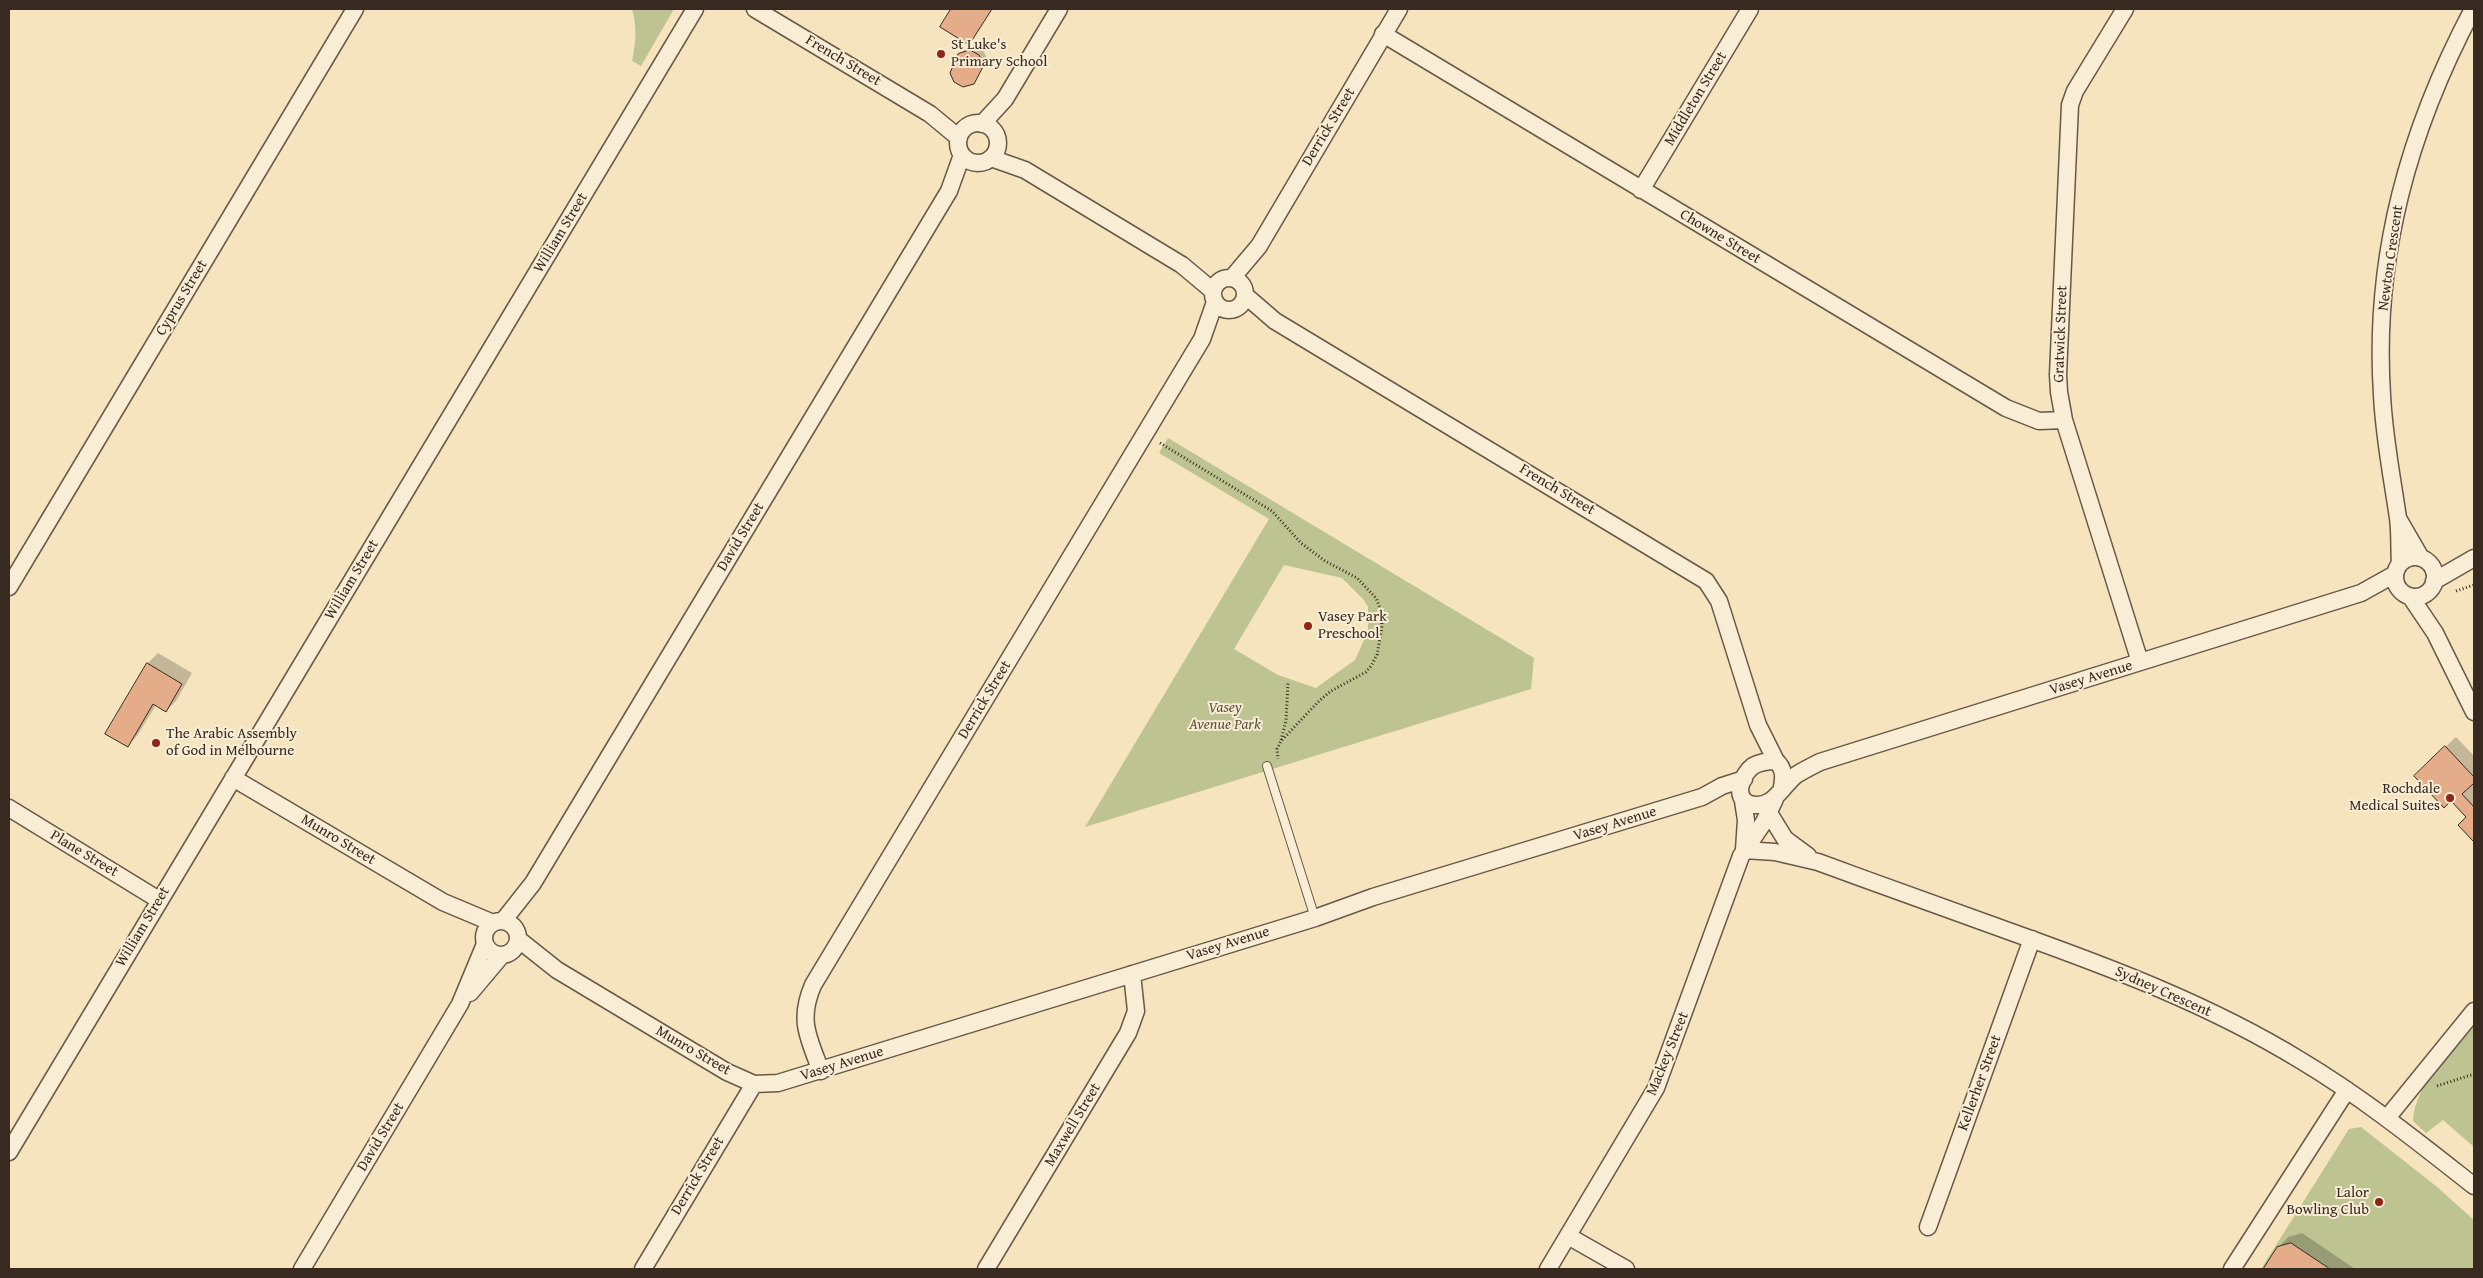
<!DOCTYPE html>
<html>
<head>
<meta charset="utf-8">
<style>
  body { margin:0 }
  #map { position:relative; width:2483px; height:1278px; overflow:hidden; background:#f6e4bf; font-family:"Gentium Book Plus",serif }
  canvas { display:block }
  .frame { position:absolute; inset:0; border:10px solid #392a21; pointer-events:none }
</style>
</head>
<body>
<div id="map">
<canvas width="2483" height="1278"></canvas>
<div class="frame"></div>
</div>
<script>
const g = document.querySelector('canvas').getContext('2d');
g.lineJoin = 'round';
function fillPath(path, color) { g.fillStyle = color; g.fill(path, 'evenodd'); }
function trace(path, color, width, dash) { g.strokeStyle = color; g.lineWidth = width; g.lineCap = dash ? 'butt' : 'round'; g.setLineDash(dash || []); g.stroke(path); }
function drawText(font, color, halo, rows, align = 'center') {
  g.font = font + ' "Gentium Book Plus",serif'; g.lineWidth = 4; g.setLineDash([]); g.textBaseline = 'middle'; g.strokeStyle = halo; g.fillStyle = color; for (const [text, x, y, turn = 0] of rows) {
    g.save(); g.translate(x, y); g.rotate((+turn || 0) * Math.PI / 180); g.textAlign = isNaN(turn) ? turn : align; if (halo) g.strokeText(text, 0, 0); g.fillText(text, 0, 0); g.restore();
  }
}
const green = new Path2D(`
  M632 9H674L641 66 632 61C636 43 637 27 632 9Z
  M1168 438 1534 658 1531 689 1085 827 1269 519 1159 453ZM1284 565 1342 578 1364 600 1368 607V631L1355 660 1316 688 1278 675 1234 649Z
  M2474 1024V1147L2443 1120 2426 1133 2413 1121C2415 1083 2451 1053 2474 1024Z
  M2361 1127 2436 1186 2474 1220V1269H2261L2349 1129Z`);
const shadow = new Path2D(`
  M975 46 983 50 988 60 973 83 959 55 964 50Z
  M158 653 192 673 176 701 166 711 156 705 137 736 127 746 148 663Z
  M2456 737 2474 756V781L2472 784 2474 786V841L2459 825 2467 817 2426 765Z
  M2302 1233 2355 1269H2264L2278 1248 2288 1237Z`);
const building = new Path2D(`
  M951 9H992L969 45 940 27Z
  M970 50 979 55 984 65 974 84 963 87 954 82 950 73 958 54Z
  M147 663 182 684 166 712 153 704 128 747 105 734Z
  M2445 746 2474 777V783L2462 794 2474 807V842L2458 825 2466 817 2451 801 2444 808 2414 776Z
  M2291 1243 2330 1269H2263L2277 1247Z`);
const path = new Path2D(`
  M1160 443 1272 511 1301 543 1325 561 1357 578 1376 598 1381 611 1382 626 1377 655 1371 666 1366 672 1331 691 1319 701 1281 741 1277 749 1278 759
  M2456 591 2474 585
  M1281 740 1286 721 1288 683
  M2437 1086 2474 1074`);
const service = new Path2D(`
  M1267 766 1315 918`);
const minor = new Path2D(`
  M755 9 930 114 959 138
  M2125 9 2075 91 2070 105 2058 375 2059 392 2064 420 2140 662
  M1383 34 2006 408 2039 421 2064 420
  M958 143a20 20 0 1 1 40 0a20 20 0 1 1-40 0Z
  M982 124 1005 99 1059 9
  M991 158 1025 170 1182 265 1213 291
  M1641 190 1750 9
  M1213 294a16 16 0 1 1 32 0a16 16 0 1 1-32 0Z
  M1232 278 1259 246 1399 9
  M1246 296 1275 321 1706 581 1719 601 1758 725 1776 761
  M2399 520 2421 558
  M2395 577a20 20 0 1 1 40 0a20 20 0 1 1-40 0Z
  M2400 564C2399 549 2400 533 2398 518 2392 477 2384 437 2382 395 2373 256 2409 130 2473 9
  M2434 581 2474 558
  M9 587 355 9
  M2410 596 2435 633 2474 712
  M233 778 443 902 493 923
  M1782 787C1784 776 1784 768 1776 761 1768 761 1760 762 1753 766 1742 774 1732 798 1750 804 1773 810 1781 787 1796 775 1804 770 1812 766 1820 762L2361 593 2395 574
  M1743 801 1746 820 1744 850
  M9 808 159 900
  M1769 813 1785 839 1808 856
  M1744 850 1775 852 1818 862C1883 886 1948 909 2014 933 2112 968 2210 1005 2300 1060 2362 1097 2418 1142 2474 1186
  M484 938a17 17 0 1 1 34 0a17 17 0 1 1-34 0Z
  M503 921 533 883 949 191 962 155
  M518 939 557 970 727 1072 754 1084 778 1083 1315 918 1373 897 1702 797 1722 786 1744 779
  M470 993 502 955
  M821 1071C808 1037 798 1020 813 985L1202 339 1215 302
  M2387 1118 2474 1011
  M9 1152 695 9
  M1928 1227 2032 939
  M1568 1236 1626 1269
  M302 1269 460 1004 485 944
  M643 1269 754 1084
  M986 1269 1128 1033 1136 1011 1132 974
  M1548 1269 1656 1088 1741 856 1764 822 1775 799
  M2232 1269 2347 1090`);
const markers = [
  [941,54,5,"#8f2418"],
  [1308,626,5,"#8f2418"],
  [156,743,5,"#8f2418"],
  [2450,798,5,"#8f2418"],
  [2379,1202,5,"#8f2418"]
];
const poiNames = [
  ["St Luke's",951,45],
  ["Primary School",951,62],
  ["Vasey Park",1318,617],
  ["Preschool",1318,634],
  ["The Arabic Assembly",166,734],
  ["of God in Melbourne",166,751],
  ["Rochdale",2440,789,"right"],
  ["Medical Suites",2440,806,"right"],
  ["Lalor",2369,1193,"right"],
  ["Bowling Club",2369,1210,"right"]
];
const streetNames = [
  ["French Street",843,61,31],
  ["Middleton Street",1696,99,-59],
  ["Derrick Street",1329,127,-59],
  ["William Street",561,233,-59],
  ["Chowne Street",1720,237,31],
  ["Newton Crescent",2391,258,-82],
  ["Cyprus Street",182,298,-59],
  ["Gratwick Street",2061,334,-88],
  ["French Street",1557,490,31],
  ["David Street",741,537,-59],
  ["William Street",352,580,-59],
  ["Vasey Avenue",2091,678,-17],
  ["Derrick Street",985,700,-59],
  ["Vasey Avenue",1615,824,-17],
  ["Munro Street",338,840,31],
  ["Plane Street",84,854,31],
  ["William Street",143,927,-59],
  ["Vasey Avenue",1228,944,-17],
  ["Sydney Crescent",2163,992,24],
  ["Munro Street",693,1051,30],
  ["Mackey Street",1668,1054,-68],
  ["Vasey Avenue",842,1064,-17],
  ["Kellerher Street",1980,1083,-70],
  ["Maxwell Street",1073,1125,-59],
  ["David Street",381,1137,-59],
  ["Derrick Street",698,1176,-59]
];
const parkNames = [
  ["Vasey",1225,708],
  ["Avenue Park",1225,725]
];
fillPath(green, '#bdc491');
fillPath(shadow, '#0003');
fillPath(building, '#e4ac88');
trace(building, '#392a21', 1);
trace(service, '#685848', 10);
trace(minor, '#685848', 19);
trace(path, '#392a21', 3, [1, 2.5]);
trace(service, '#f9edd5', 8);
trace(minor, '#f9edd5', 16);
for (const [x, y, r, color] of markers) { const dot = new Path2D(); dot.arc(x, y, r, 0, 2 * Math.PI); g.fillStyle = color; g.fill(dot); trace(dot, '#f9edd5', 2); }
drawText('15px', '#392a21', '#f9edd5', poiNames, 'left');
drawText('15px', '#392a21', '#f9edd5', streetNames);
drawText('italic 15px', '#5a503d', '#f9edd5', parkNames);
</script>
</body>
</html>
